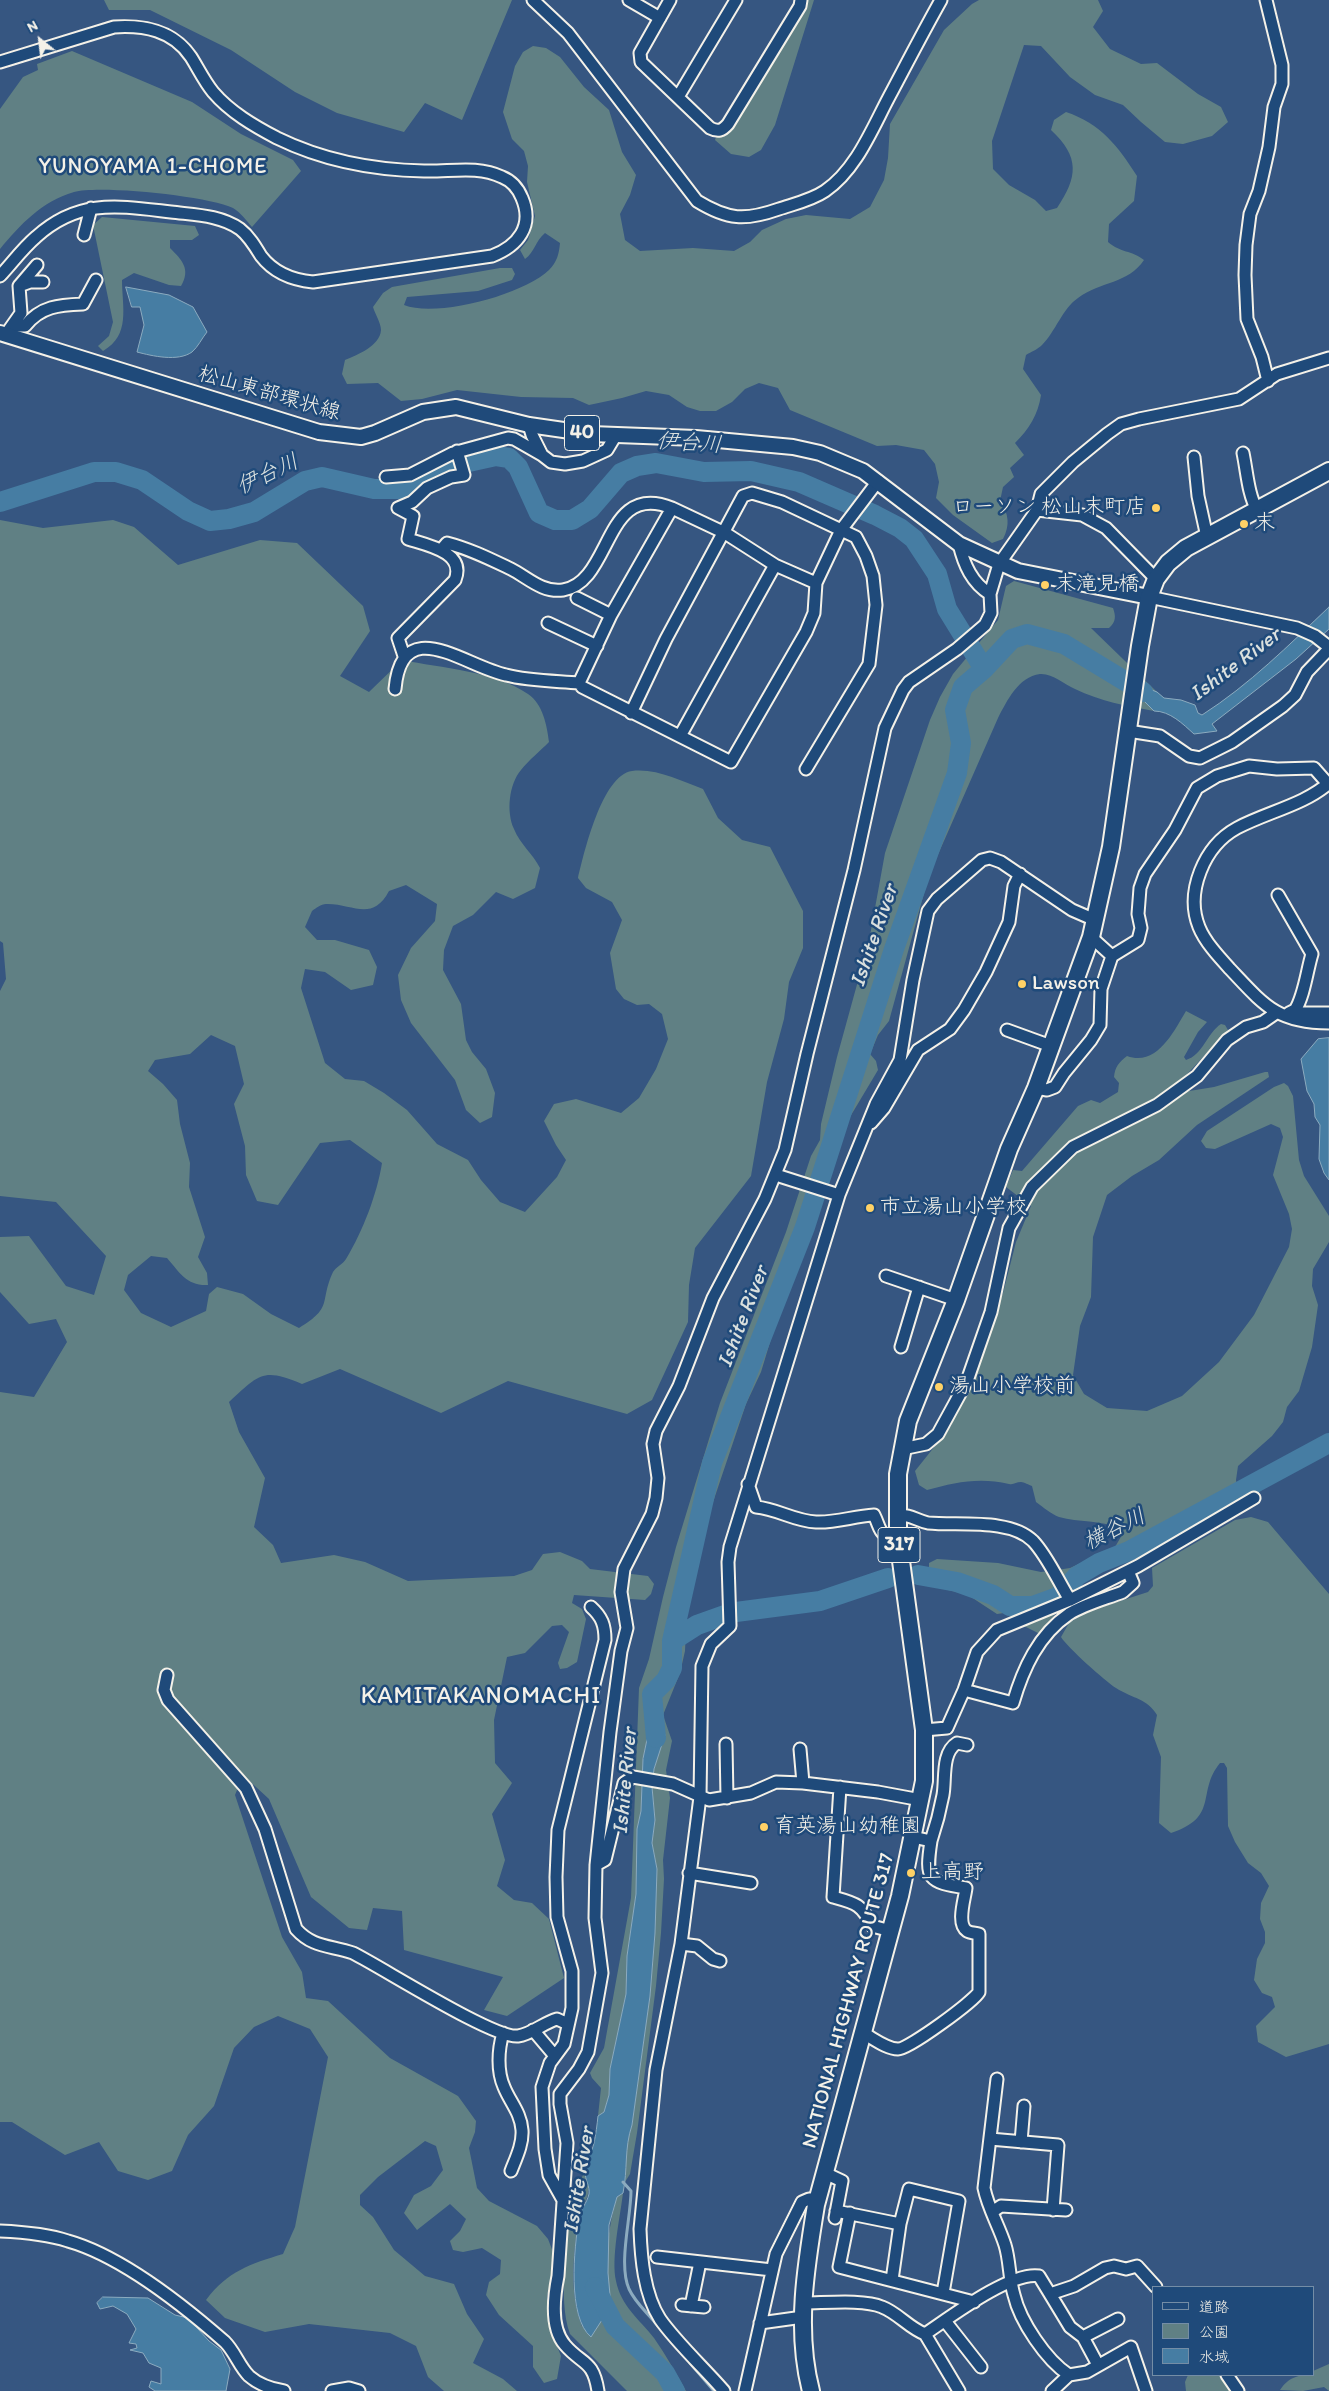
<!DOCTYPE html>
<html>
<head>
<meta charset="utf-8">
<style>
  body { margin:0 }
  #map { position:relative; width:1329px; height:2391px; overflow:hidden; background:#365681; font-family:Itim,"Klee One",sans-serif }
  canvas { display:block }
  .legend { position:absolute; left:1152px; top:2286px; width:162px; height:90px; box-sizing:border-box; background:#1f4a7a; border:1px solid #748da6; margin:0; padding:6px 9px; list-style:none; font-size:15px; color:#f4f1e8 }
  .legend li { display:flex; align-items:center; gap:10px; height:25px }
  .legend b { width:25px; border:1px solid #748da6 }
  .north { position:absolute; left:15px; top:15px; width:50px; height:50px; -webkit-text-stroke:4px #1f4a7a; paint-order:stroke; rotate:331deg; font-size:14px; font-weight:700; line-height:20px; text-align:center; color:#f4f1e8 }
  .north::after { content:''; display:block; margin:auto; width:18px; height:22px; background:#f4f1e8; clip-path:polygon(50% 0,100% 100%,50% 72%,0 100%) }
</style>
</head>
<body>
<div id="map">
<canvas width="1329" height="2391"></canvas>
<ul class="legend">
<li><b style="height:6px;background:#1f4a7a"></b>道路</li>
<li><b style="height:14px;background:#608084"></b>公園</li>
<li><b style="height:14px;background:#467da3"></b>水域</li>
</ul>
<div class="north">N</div>
</div>
<script>
const g = document.querySelector('canvas').getContext('2d');
g.lineJoin = 'round';
function fillPath(path, color) { g.fillStyle = color; g.fill(path, 'evenodd'); }
function trace(path, color, width, dash) { g.strokeStyle = color; g.lineWidth = width; g.lineCap = dash ? 'butt' : 'round'; g.setLineDash(dash || []); g.stroke(path); }
function drawText(font, color, halo, rows, align = 'center') {
  g.font = font + ' Itim,"Klee One",sans-serif'; g.lineWidth = 5; g.setLineDash([]); g.textBaseline = 'middle'; g.strokeStyle = halo; g.fillStyle = color; for (const [text, x, y, turn = 0] of rows) {
    g.save(); g.translate(x, y); g.rotate((+turn || 0) * Math.PI / 180); g.textAlign = isNaN(turn) ? turn : align; if (halo) g.strokeText(text, 0, 0); g.fillText(text, 0, 0); g.restore();
  }
}
const green = new Path2D(`
  M104 0H512L462 120 425 103 404 132 337 113 295 92 231 50 150 10H109Z
  M805 0H814L775 125 761 150 749 157 731 154 715 140 716 137 726 136Z
  M979 0H1098L1103 11 1093 27 1110 49 1141 64 1157 63 1198 94 1221 107 1228 122 1212 136 1183 144 1165 142 1141 122 1123 105 1095 95 1070 77 1041 46 1024 45 992 141 993 169 1009 185 1035 200 1046 211 1057 208C1078 177 1080 157 1051 130L1054 120 1066 112C1101 124 1118 146 1137 176L1134 201 1109 224 1108 242C1121 253 1131 250 1144 260 1128 284 1101 281 1078 298 1062 309 1056 331 1042 345 1038 349 1031 352 1026 355L1023 369 1041 395C1038 415 1029 429 1015 443L1024 455 1010 468 1014 477 1003 487 1000 501C1009 514 1010 525 1003 539L992 543 953 515 936 498 939 482 935 464 924 450 896 445 877 446 790 410 778 388 759 383 745 389 732 402 716 411H700L687 407 669 395 646 391 622 398 589 405 573 398 521 397 457 390 422 399 401 401 378 383 347 384 342 374 345 360C357 355 380 346 381 330 381 323 375 314 373 307L383 293 392 287 500 268H512L515 274 512 280 478 291 407 297 404 305C436 318 523 295 549 270 557 262 559 254 560 243L545 233C535 241 535 252 525 259L520 250 528 240 535 216 527 182 528 166 524 151 512 139 503 112 515 66 523 52 533 46 546 48 560 57 584 87 609 110 622 152 636 175 630 195 620 214 625 240 640 251 693 248 734 251 750 242 762 230 786 219 806 215 850 219 870 207 884 180 888 158 890 124 944 30 972 4Z
  M72 51 192 102 241 134 293 160 301 171 252 227C247 221 240 212 233 208 208 196 100 185 74 192 41 202 21 224 0 249V109L23 77 38 70 37 64Z
  M102 217 195 226 199 235 192 240H170V248C182 260 191 269 181 286L169 285 134 273 122 280C122 307 131 335 103 351L98 346 109 336 113 322 93 225Z
  M0 520 43 528 113 520 134 527 178 565 260 540 297 543 363 606 370 631 340 676 369 692 402 660C441 668 495 671 528 694 543 704 547 726 549 742 540 751 529 760 521 770 509 784 506 812 514 829 520 844 533 854 540 868L535 888 513 899 496 892 473 915 453 926 444 950 443 970 461 1004 466 1040 472 1052 486 1069 495 1093 492 1117 480 1123 466 1110 455 1080 411 1023 401 1000 398 975 411 948 435 921 437 904 406 885 389 891C372 923 352 903 326 904 321 904 316 908 312 911L305 927 317 940H335L369 950 377 967 373 985 351 990 325 972 305 969 301 988 325 1063 345 1079 364 1081 384 1093 407 1110 437 1144 468 1160 481 1180 500 1202 525 1212 557 1177 566 1160 556 1145 544 1121 554 1104 576 1099 621 1113 639 1098 656 1069 668 1039 662 1014 649 1004 637 1005 624 999 616 989 610 953 622 920 612 902 586 888 578 878C584 853 602 775 632 771 656 768 681 781 703 789L718 818 742 840 770 847 803 911V948L789 982 784 1019 767 1082 751 1176 695 1248 689 1285 688 1322 652 1400 627 1414 508 1381 441 1413 340 1369 302 1384C262 1367 259 1375 229 1402L239 1432 265 1478 254 1527 273 1545 281 1563 334 1555 365 1562 408 1581 514 1576 532 1570 543 1554 560 1552 582 1561 590 1569 648 1576 654 1584 651 1594 645 1600 574 1595 572 1603 582 1609 586 1619 577 1662 567 1668 560 1669 558 1663 569 1632 562 1625 552 1626 525 1653 507 1657 494 1720 495 1763 512 1783 492 1814 505 1860 497 1886 514 1900 532 1903 549 1919 564 1978 507 2016 484 2010 503 1977 404 1950 402 1911 373 1908 367 1930 349 1928 311 1897 269 1799 243 1775 235 1795 282 1937 302 1972 306 1998 328 2001 390 2058 458 2096 476 2121 475 2132 469 2148 477 2188 489 2201 537 2226 548 2239 555 2257 547 2298 551 2331 561 2356 557 2379 544 2383 533 2367V2346L499 2315 486 2295 489 2282 500 2274 501 2260 482 2248 463 2252 453 2250 450 2241 460 2231 466 2219 450 2204 417 2230 404 2213 414 2195 431 2186 443 2170 436 2146 425 2141 378 2177 360 2195V2205L373 2217 394 2250 425 2276 454 2284 467 2314 484 2339 473 2363 503 2379 517 2391H444L428 2377 416 2346 390 2333 309 2324 265 2332 225 2318 206 2300C228 2271 250 2264 283 2254L295 2227 328 2057 310 2029 278 2016 254 2027 234 2048 214 2106 188 2135 172 2171 148 2180 118 2171 99 2142 65 2155 12 2122H0V1392L34 1397 67 1342 56 1319 29 1324 0 1292V1237L29 1236 66 1286 94 1295 106 1256 56 1202 0 1196V991L6 979 3 943 0 941ZM211 1035 235 1046 244 1084 234 1104 245 1146 246 1175 257 1201 278 1205 320 1143 350 1140 382 1163C377 1194 363 1231 346 1259 343 1264 336 1267 333 1272 319 1302 334 1307 299 1328L271 1314 243 1294 217 1287 209 1294 206 1311 171 1327 141 1313 124 1290 128 1275 151 1256 167 1258C180 1273 187 1286 208 1285L207 1273 198 1257 205 1237 189 1187 190 1163 180 1124 177 1100 163 1084 148 1071 155 1060 190 1054Z
  M1014 581 1113 608C1116 616 1116 622 1109 628H1091L1157 692 1122 679 1154 711C1126 706 1100 701 1075 689 1064 684 1052 673 1040 674 1018 677 1007 701 998 718L929 875 889 1021 878 1035 870 1054 876 1061 878 1070 844 1127 808 1242 774 1329 761 1372 746 1404 705 1526 687 1604 685 1651 680 1673 663 1715 672 1741 666 1770 670 1798 663 1860 664 1879 661 1933 656 1986 637 2133 630 2174 625 2182 627 2142 632 2125 650 1996 655 1933 657 1869 652 1843 655 1820 652 1787 654 1769 662 1743 653 1713 643 1759 641 1811 637 1829 636 1894 627 1956 626 1994 610 2069 609 2095 604 2112 598 2116 601 2088 592 2078 590 2073 604 2048 631 1898 639 1688 649 1659 663 1597 676 1547 720 1403 786 1232 811 1156 820 1140 821 1124 837 1057 869 941 885 853 930 720 940 697 953 674 998 620 1006 586Z
  M1186 1011 1207 1022 1198 1032 1184 1057 1186 1060C1203 1055 1207 1033 1221 1024L1225 1025 1228 1030 1178 1084 1183 1092 1214 1087 1265 1072H1268L1269 1077 1197 1125 1159 1160 1132 1176 1107 1195 1093 1237 1091 1297 1080 1326 1073 1375 1084 1394 1107 1408 1147 1411 1182 1396 1219 1362 1254 1315 1289 1247 1292 1229 1289 1214 1273 1175 1283 1137 1280 1128 1271 1124 1215 1149 1206 1148 1201 1141 1207 1131 1274 1087 1284 1083 1288 1086 1293 1096 1299 1160 1304 1176 1329 1216V1242L1313 1269 1312 1286 1318 1305 1312 1347 1299 1391 1287 1407 1283 1422 1272 1436 1238 1466 1236 1480 1238 1495 1234 1499 1127 1562C1080 1571 1067 1600 1040 1634L1024 1626V1614L1018 1611 997 1614 968 1595 940 1588 929 1583V1563L937 1559 998 1563 1041 1572 1057 1570 1070 1568 1115 1547 1122 1535 1120 1529C1100 1519 1079 1523 1059 1517 1051 1514 1043 1507 1036 1502L1032 1486C1029 1485 1024 1482 1021 1482 1016 1482 1014 1485 1009 1484 980 1477 955 1482 927 1490L919 1485 915 1471 951 1426 962 1400 1003 1293 1016 1242 1031 1206 1006 1187 1013 1170 1022 1171 1078 1106 1091 1100 1100 1103 1118 1092 1119 1083 1114 1077C1115 1067 1119 1062 1127 1056 1157 1067 1174 1031 1186 1011Z
  M1251 1517 1268 1522 1329 1594V2044L1286 2057 1258 2042 1256 2026 1275 2007 1272 1997 1262 1993 1254 1980 1257 1959 1265 1943V1932L1260 1919 1261 1903 1269 1886 1261 1873 1248 1863 1235 1842 1228 1826 1227 1768 1224 1763H1220C1196 1792 1220 1817 1171 1833L1159 1823 1161 1757 1153 1735 1157 1715C1147 1698 1133 1699 1116 1688 1105 1681 1067 1647 1061 1637L1069 1623 1086 1612 1148 1592 1153 1586 1152 1568 1235 1520Z
  M585 2172C594 2201 583 2196 579 2219 573 2253 569 2294 582 2326L611 2306C603 2270 607 2231 617 2197L623 2193C620 2218 611 2258 616 2281 621 2306 639 2319 654 2338 666 2355 676 2373 686 2391H627L570 2334C557 2298 568 2238 572 2199L575 2188Z
  M1329 2364V2391L1324 2387 1303 2391 1280 2390C1289 2377 1297 2375 1313 2375V2371Z
  M1188 2375H1220L1230 2391H1186L1185 2382Z`);
const water = new Path2D(`
  M126 287 169 295 193 307 207 332C202 338 198 347 192 352 178 362 152 356 137 352L144 325 140 307H132Z
  M1329 607V629L1296 659 1212 724 1217 731 1194 734C1183 724 1170 711 1154 711L1121 678 1157 692 1164 698 1181 700 1195 705 1198 713 1202 715C1249 685 1289 645 1329 607Z
  M1329 1038V1180L1324 1173 1319 1159 1320 1125 1315 1117 1314 1104 1307 1091 1301 1059 1318 1039Z
  M653 1712 665 1735 654 1769 652 1787 655 1820 652 1843 657 1869 655 1933 650 1996 632 2125C624 2149 628 2169 623 2193L617 2197 609 2225 608 2273 611 2306 591 2337C567 2317 574 2248 579 2219 580 2210 587 2203 589 2194 590 2186 585 2180 585 2172 585 2163 592 2152 594 2143 596 2134 597 2125 598 2116L604 2112 609 2095 610 2069 626 1994 627 1956 636 1894 637 1829 641 1811 643 1759Z
  M103 2297 148 2298 175 2315 188 2318 209 2341 221 2350 230 2369 226 2391H155L149 2387 151 2381 161 2384V2368L149 2363 143 2353 130 2350 137 2348 136 2344 129 2343 136 2329 127 2314 113 2306 100 2309 97 2303Z`);
const stream = new Path2D(`
  M623 2182 631 2191C631 2218 618 2264 629 2289 636 2304 648 2313 658 2326
  M690 2363 714 2391`);
const river = new Path2D(`
  M0 502 94 472H116L142 480 188 511 210 521 229 519 254 512 305 481 322 477 374 489H411L455 465 496 456 509 458 518 467 539 513 555 520H572L590 509 621 473 637 466 656 463 704 472 751 471 799 482 875 515 900 528 914 539 937 574 947 609 984 669
  M918 1575 957 1582 993 1595 1010 1606H1033L1058 1597 1077 1576 1099 1563 1129 1551 1329 1443
  M736 1612 820 1601 888 1578
  M672 1641 697 1625 725 1615
  M656 1738 652 1694 666 1680 672 1668V1641L712 1463 805 1227 894 949 957 773 961 743 955 710 963 687 984 669 1012 639 1027 634 1064 644 1143 692
  M595 2287 615 2326 665 2373 675 2391`);
const minor = new Path2D(`
  M533 0 568 33 697 201C728 220 745 221 779 209 794 204 812 200 825 191 856 170 872 129 889 97 906 65 923 32 941 0
  M629 0 660 18
  M670 0 640 53 641 62 710 128C718 132 722 131 728 124L800 6 801 0
  M1266 0 1282 65V84L1274 107 1269 147 1259 191 1250 214 1246 245 1245 275 1247 319 1262 357 1268 381
  M0 62 114 27C144 25 173 30 191 57 198 68 204 81 213 92 230 112 254 126 277 138 322 160 373 170 424 171 450 172 477 165 502 177 512 181 518 188 522 198 534 226 518 246 492 256L313 282C292 280 274 273 261 256 255 246 249 236 240 229 220 215 195 215 171 212 119 206 79 198 36 237 23 248 12 263 0 276
  M678 97 736 0
  M84 235 91 208
  M19 286 30 282H43
  M13 326H25C41 306 59 305 83 304L96 280
  M9 330 21 313 19 286 37 265
  M529 425 532 435 542 455
  M1243 453C1247 472 1248 494 1257 510
  M1194 457 1198 496 1207 537
  M386 477 410 475 453 453 508 438 514 439 542 455 551 462 565 464 583 461 607 450 616 435
  M672 508 725 533 775 565 816 583 814 613 806 632 731 762 582 687 579 683 611 615Z
  M1037 510 1082 515 1106 528 1156 579
  M959 544C964 565 972 583 990 594
  M441 550 447 543C470 549 490 559 511 569 527 577 542 593 563 590 613 582 603 480 672 508
  M816 583 841 530 878 481
  M1149 597 1297 628 1315 636 1329 647
  M577 598 611 615
  M548 623 597 646
  M404 656 398 638 455 580C466 552 427 545 408 539L413 516 398 508 412 502 427 488 451 477 464 475 457 451
  M395 689C402 612 464 666 506 675 529 681 556 681 579 683
  M631 713 666 639 743 496 752 493 782 502 856 537 866 556 873 576 876 605 869 664 806 769
  M1128 731 1160 736 1189 756 1200 758 1232 742 1283 706 1295 695 1307 672 1329 649
  M680 736 775 565
  M1329 783C1304 805 1267 812 1237 828 1204 846 1185 892 1199 927 1205 942 1219 957 1230 969 1264 1005 1277 1023 1329 1023
  M1278 895 1312 954C1307 970 1304 997 1295 1010
  M1091 937 1112 956
  M1289 1013 1295 1010 1302 1013H1329
  M1007 1030 1051 1046
  M1036 1088 1047 1090 1055 1087 1064 1073 1091 1040 1100 1025 1101 989 1112 956 1138 940 1141 928 1138 914 1140 888 1145 874 1175 830 1197 788 1217 776 1249 766 1277 769 1314 768 1328 784
  M871 1123 884 1108 918 1050 950 1029 964 1010 986 972 1009 922 1014 886 1020 874
  M776 1175 839 1195
  M886 1276 956 1300
  M901 1347 919 1287
  M902 1449 926 1444 938 1434 967 1381 991 1312 1009 1228 1032 1187 1073 1147 1157 1105 1197 1076 1227 1040 1246 1027 1263 1022 1276 1013
  M748 1484 756 1507C778 1509 794 1521 816 1522 836 1523 854 1516 874 1515 882 1531 877 1534 898 1539
  M897 1516C911 1514 915 1520 928 1523 958 1526 1010 1518 1033 1541 1048 1557 1058 1581 1070 1600
  M167 1675 164 1690 168 1700 246 1788 265 1829 296 1929C313 1948 330 1945 353 1953 383 1968 494 2039 518 2036 532 2034 543 2023 557 2019L568 2024
  M964 1690 1013 1703C1023 1669 1038 1635 1069 1614 1085 1604 1105 1599 1123 1592L1133 1583 1128 1571
  M924 1730 947 1728 964 1690 977 1652 997 1630 1070 1600 1138 1566 1254 1498
  M726 1744 727 1798
  M800 1749 803 1783
  M840 1787 833 1897C855 1903 862 1904 872 1926L891 1931
  M931 1841C936 1826 940 1811 943 1795 946 1779 941 1753 957 1743L967 1745
  M596 1865 605 1860 624 1783 633 1777 673 1784 709 1800 751 1793 776 1782 803 1783 878 1792 921 1800
  M689 1873 751 1883
  M681 1944 697 1946 713 1959 720 1961
  M533 2030 555 2056
  M503 2033C498 2050 497 2071 504 2087 510 2102 521 2113 522 2130 523 2144 516 2158 511 2171
  M863 2033C873 2038 886 2049 898 2049 909 2049 974 2001 979 1992V1934C975 1933 970 1933 967 1931 956 1924 965 1898 966 1888 928 1882 925 1880 931 1841L913 1837
  M997 2079 984 2188C988 2208 999 2226 1005 2245 1010 2261 1009 2279 1014 2295 1020 2321 1046 2360 1069 2375
  M990 2139 1058 2145 1053 2210
  M1021 2142 1024 2106
  M825 2173 842 2181 835 2218
  M563 2200 549 2175 545 2149 542 2087 550 2063 564 2044 572 2008V1971L557 1917 556 1877 558 1830 605 1640C605 1625 602 1617 591 1607
  M836 2211 900 2224
  M992 2212 1001 2206 1066 2210
  M850 2213 839 2267 974 2302
  M0 2231C22 2232 47 2234 68 2241 121 2256 184 2306 225 2342 235 2352 239 2366 249 2376 258 2384 273 2389 284 2391
  M657 2257 772 2270
  M892 2280 900 2224 909 2189 959 2201 943 2293
  M1050 2294 1070 2327 1083 2337 1098 2365
  M804 2303C825 2303 864 2299 882 2307 898 2313 909 2328 925 2334L959 2391
  M682 2305 704 2307
  M691 2306 700 2262
  M945 2321 981 2367
  M760 2323 803 2317
  M925 2334C949 2318 1011 2271 1039 2276L1050 2294 1074 2286 1105 2268 1114 2266 1126 2269 1137 2266 1156 2287
  M1083 2337 1118 2319
  M1227 2375 1238 2391
  M332 2391 349 2388 359 2391
  M598 2391C593 2359 582 2365 565 2345 550 2328 554 2296 558 2276L567 2143 560 2104V2094L579 2069 588 2052 602 1973 595 1918 596 1865 610 1732 621 1651 627 1628 621 1592 624 1569 652 1514 656 1498 658 1478 653 1444 656 1431 679 1386 713 1298 765 1199 785 1150 807 1054 854 870 885 728 903 690 909 682 957 649 985 625 991 613 990 594 999 564 1037 510 1041 494 1073 462 1107 434 1121 424 1139 419 1239 399 1277 374 1329 358
  M724 2391C705 2369 676 2342 660 2319 644 2294 641 2258 640 2229L656 2070 681 1944 700 1797 702 1666 711 1644 730 1626 728 1562 730 1547 839 1195 876 1104 900 1060 913 980 928 911 937 899 982 860 990 858 1001 862 1072 910 1095 920
  M745 2391 776 2254 802 2202 809 2199H818
  M1052 2391 1069 2375 1087 2372 1131 2347 1146 2391`);
const major = new Path2D(`
  M0 333 319 432 361 437 375 433 423 412 456 407 529 425 591 434 696 438 793 447 820 453 863 471 959 544 1018 571 1149 597`);
const highway = new Path2D(`
  M811 2391C795 2330 806 2265 816 2205L900 1896 924 1781V1730L898 1539V1474L908 1421 956 1300 1009 1149 1036 1088 1091 937 1111 847 1140 646 1149 597 1156 579 1168 563 1186 548 1329 471`);
const markers = [
  [1156,508,5,"#ffd166"],
  [1244,524,5,"#ffd166"],
  [1045,585,5,"#ffd166"],
  [1022,984,5,"#ffd166"],
  [870,1208,5,"#ffd166"],
  [939,1387,5,"#ffd166"],
  [764,1827,5,"#ffd166"],
  [911,1873,5,"#ffd166"]
];
const shields = [
  [582,433,35],
  [899,1545,42]
];
const shieldNames = [
  ["40",582,433],
  ["317",899,1545]
];
const streetNames = [
  ["松山東部環状線",269,394,16],
  ["NATIONAL HIGHWAY ROUTE 317",849,2001,-75]
];
const poiNames = [
  ["ローソン 松山末町店",1146,508,"right"],
  ["末",1254,524],
  ["末滝見橋",1055,585],
  ["Lawson",1032,984],
  ["市立湯山小学校",880,1208],
  ["湯山小学校前",949,1387],
  ["育英湯山幼稚園",774,1827],
  ["上高野",921,1873]
];
const neighbourhoodNames = [
  ["YUNOYAMA 1-CHOME",153,167]
];
const waterNames = [
  ["伊台川",689,444,4],
  ["伊台川",268,475,-25],
  ["Ishite River",1236,665,-37],
  ["Ishite River",875,936,-71],
  ["Ishite River",744,1317,-69],
  ["横谷川",1115,1530,-26],
  ["Ishite River",626,1781,-85],
  ["Ishite River",580,2180,-81]
];
const quarterNames = [
  ["KAMITAKANOMACHI",481,1697]
];
fillPath(green, '#608084');
fillPath(water, '#467da3');
trace(water, '#8cabbf', 1);
trace(stream, '#8cabbf', 3);
trace(river, '#467da3', 20);
trace(minor, '#f4f1e8', 15);
trace(major, '#f4f1e8', 18);
trace(highway, '#f4f1e8', 20);
trace(minor, '#1f4a7a', 11);
trace(major, '#1f4a7a', 14);
trace(highway, '#1f4a7a', 16);
for (const [x, y, r, color] of markers) { const dot = new Path2D(); dot.arc(x, y, r, 0, 2 * Math.PI); g.fillStyle = color; g.fill(dot); trace(dot, '#1f4a7a', 2); }
for (const [x, y, w] of shields) { const box = new Path2D(); box.roundRect(x - w / 2, y - 17.5, w, 35, 4); g.fillStyle = '#1f4a7a'; g.fill(box); trace(box, '#f4f1e8', 1); }
drawText('bold 20px', '#f4f1e8', null, shieldNames);
drawText('21px', '#f4f1e8', '#1f4a7a', streetNames);
drawText('21px', '#f4f1e8', '#1f4a7a', poiNames, 'left');
g.letterSpacing = '1px';
drawText('22px', '#f4f1e8', '#1f4a7a', neighbourhoodNames);
g.letterSpacing = '0px';
drawText('italic 22px', '#dae0de', '#1f4a7a', waterNames);
g.letterSpacing = '1px';
drawText('24px', '#f4f1e8', '#1f4a7a', quarterNames);
g.letterSpacing = '0px';
</script>
</body>
</html>
